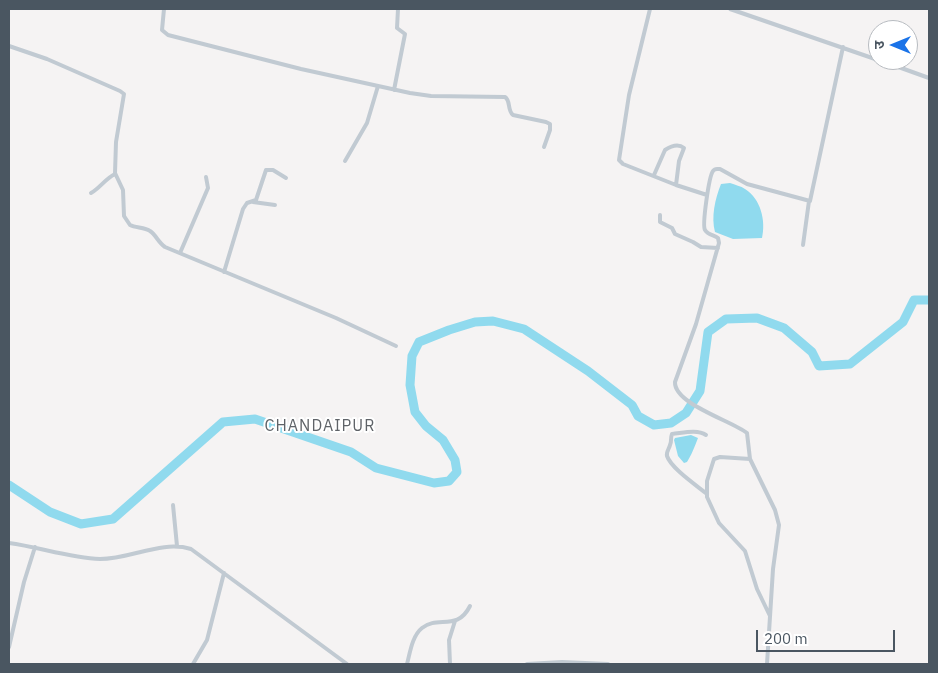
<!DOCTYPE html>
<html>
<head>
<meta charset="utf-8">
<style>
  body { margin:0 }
  #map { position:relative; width:938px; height:673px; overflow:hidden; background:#f5f3f3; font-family:"IBM Plex Sans","Noto Sans Devanagari",sans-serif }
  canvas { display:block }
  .frame { position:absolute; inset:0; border:10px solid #4a5661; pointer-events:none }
  .north { position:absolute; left:868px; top:20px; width:50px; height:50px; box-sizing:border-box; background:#fff; border:1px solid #b7bbc0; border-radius:50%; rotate:270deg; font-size:14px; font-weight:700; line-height:20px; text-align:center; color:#4a5661 }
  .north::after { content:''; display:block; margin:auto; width:18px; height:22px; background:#1a73e8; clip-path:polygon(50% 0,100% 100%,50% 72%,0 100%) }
  .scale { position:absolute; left:756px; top:630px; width:139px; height:22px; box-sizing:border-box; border:2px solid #4a5661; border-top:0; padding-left:6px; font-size:15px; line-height:18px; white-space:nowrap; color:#4a5661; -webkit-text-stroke:4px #fff; paint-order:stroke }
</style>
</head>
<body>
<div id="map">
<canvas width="938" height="673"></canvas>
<div class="frame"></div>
<div class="north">उ</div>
<div class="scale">200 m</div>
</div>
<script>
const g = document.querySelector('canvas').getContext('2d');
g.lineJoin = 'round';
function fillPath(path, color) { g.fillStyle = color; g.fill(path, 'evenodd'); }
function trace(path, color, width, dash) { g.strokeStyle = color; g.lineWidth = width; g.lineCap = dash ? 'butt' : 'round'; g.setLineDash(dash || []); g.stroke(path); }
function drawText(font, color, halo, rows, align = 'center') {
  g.font = font + ' "IBM Plex Sans",sans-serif'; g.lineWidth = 4; g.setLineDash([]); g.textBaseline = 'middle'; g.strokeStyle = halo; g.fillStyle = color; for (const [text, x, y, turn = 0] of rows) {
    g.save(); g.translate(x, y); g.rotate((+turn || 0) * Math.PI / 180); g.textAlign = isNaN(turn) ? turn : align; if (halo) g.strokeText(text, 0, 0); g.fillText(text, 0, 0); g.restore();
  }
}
const water = new Path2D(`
  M730 183C735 185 741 186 745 189 761 199 766 221 762 238L733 239 715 232C711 217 715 199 721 184Z
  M691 435 698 438C695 446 691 456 687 462L684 463 678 456 674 440 675 438Z`);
const river = new Path2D(`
  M9 485 50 512 81 524 113 519 223 422 255 419 351 452 376 468 434 483 449 481 457 472 455 460 443 440 426 426 415 412 410 385 412 356 419 342 449 330 475 322 493 321 524 329 588 371 632 405 638 416 654 425 671 423 686 413 700 391 708 332 726 319 757 318 784 328 812 352 819 366 850 364 903 322 914 300H929`);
const minor = new Path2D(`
  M164 9 162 30 168 35 301 69 410 93 431 96 505 97C511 101 507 110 513 115L546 122 550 124V130L544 147
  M650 9 629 95 619 160 623 164 676 185 707 195
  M730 9 878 60
  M9 46 47 59 120 91 124 94 116 142 115 173 123 190 124 216 130 225C136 228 145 227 150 231 156 235 158 242 165 247L336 318 396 346
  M879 60 929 78
  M394 90 405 34 397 28 398 9
  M345 161 367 123 378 86
  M654 175 665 150C671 146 678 143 684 148L679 161 676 185
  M91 193C100 188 105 179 115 174
  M253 202 275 205
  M660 215V222L672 228 675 234 693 242 701 247 718 248
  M803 245 809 201
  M180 253 208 188 206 177
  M224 272 243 209 247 203 256 200 266 170H273L286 178
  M706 435C697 429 683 433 672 434 670 439 672 441 670 445 669 449 666 452 667 456 671 468 696 485 707 494
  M750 459 720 457 714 459 707 481V497L719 523 745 551 757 589 770 616
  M173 505 177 546
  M9 543C39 547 70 558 100 559 131 559 161 540 191 549L347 664
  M9 647 24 582 35 547
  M193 664 207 640 224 573
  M407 664C410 653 412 636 422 628 438 615 457 632 470 606
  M450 664 449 640 455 621
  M527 664 562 662 608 664
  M767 664 773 569 779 525 775 510 750 459 747 433C732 421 674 404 675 382L696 324 719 243 718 238C714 235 708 235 705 230 702 225 709 176 713 171 715 168 716 169 720 169L747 184 810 201 843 47`);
const quarterNames = [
  ["CHANDAIPUR",320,426]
];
fillPath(water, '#90daee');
trace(river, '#90daee', 9);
trace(minor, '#c1cad2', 4);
g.letterSpacing = '1px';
drawText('16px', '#5f6368', '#fff', quarterNames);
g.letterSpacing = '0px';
</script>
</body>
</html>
